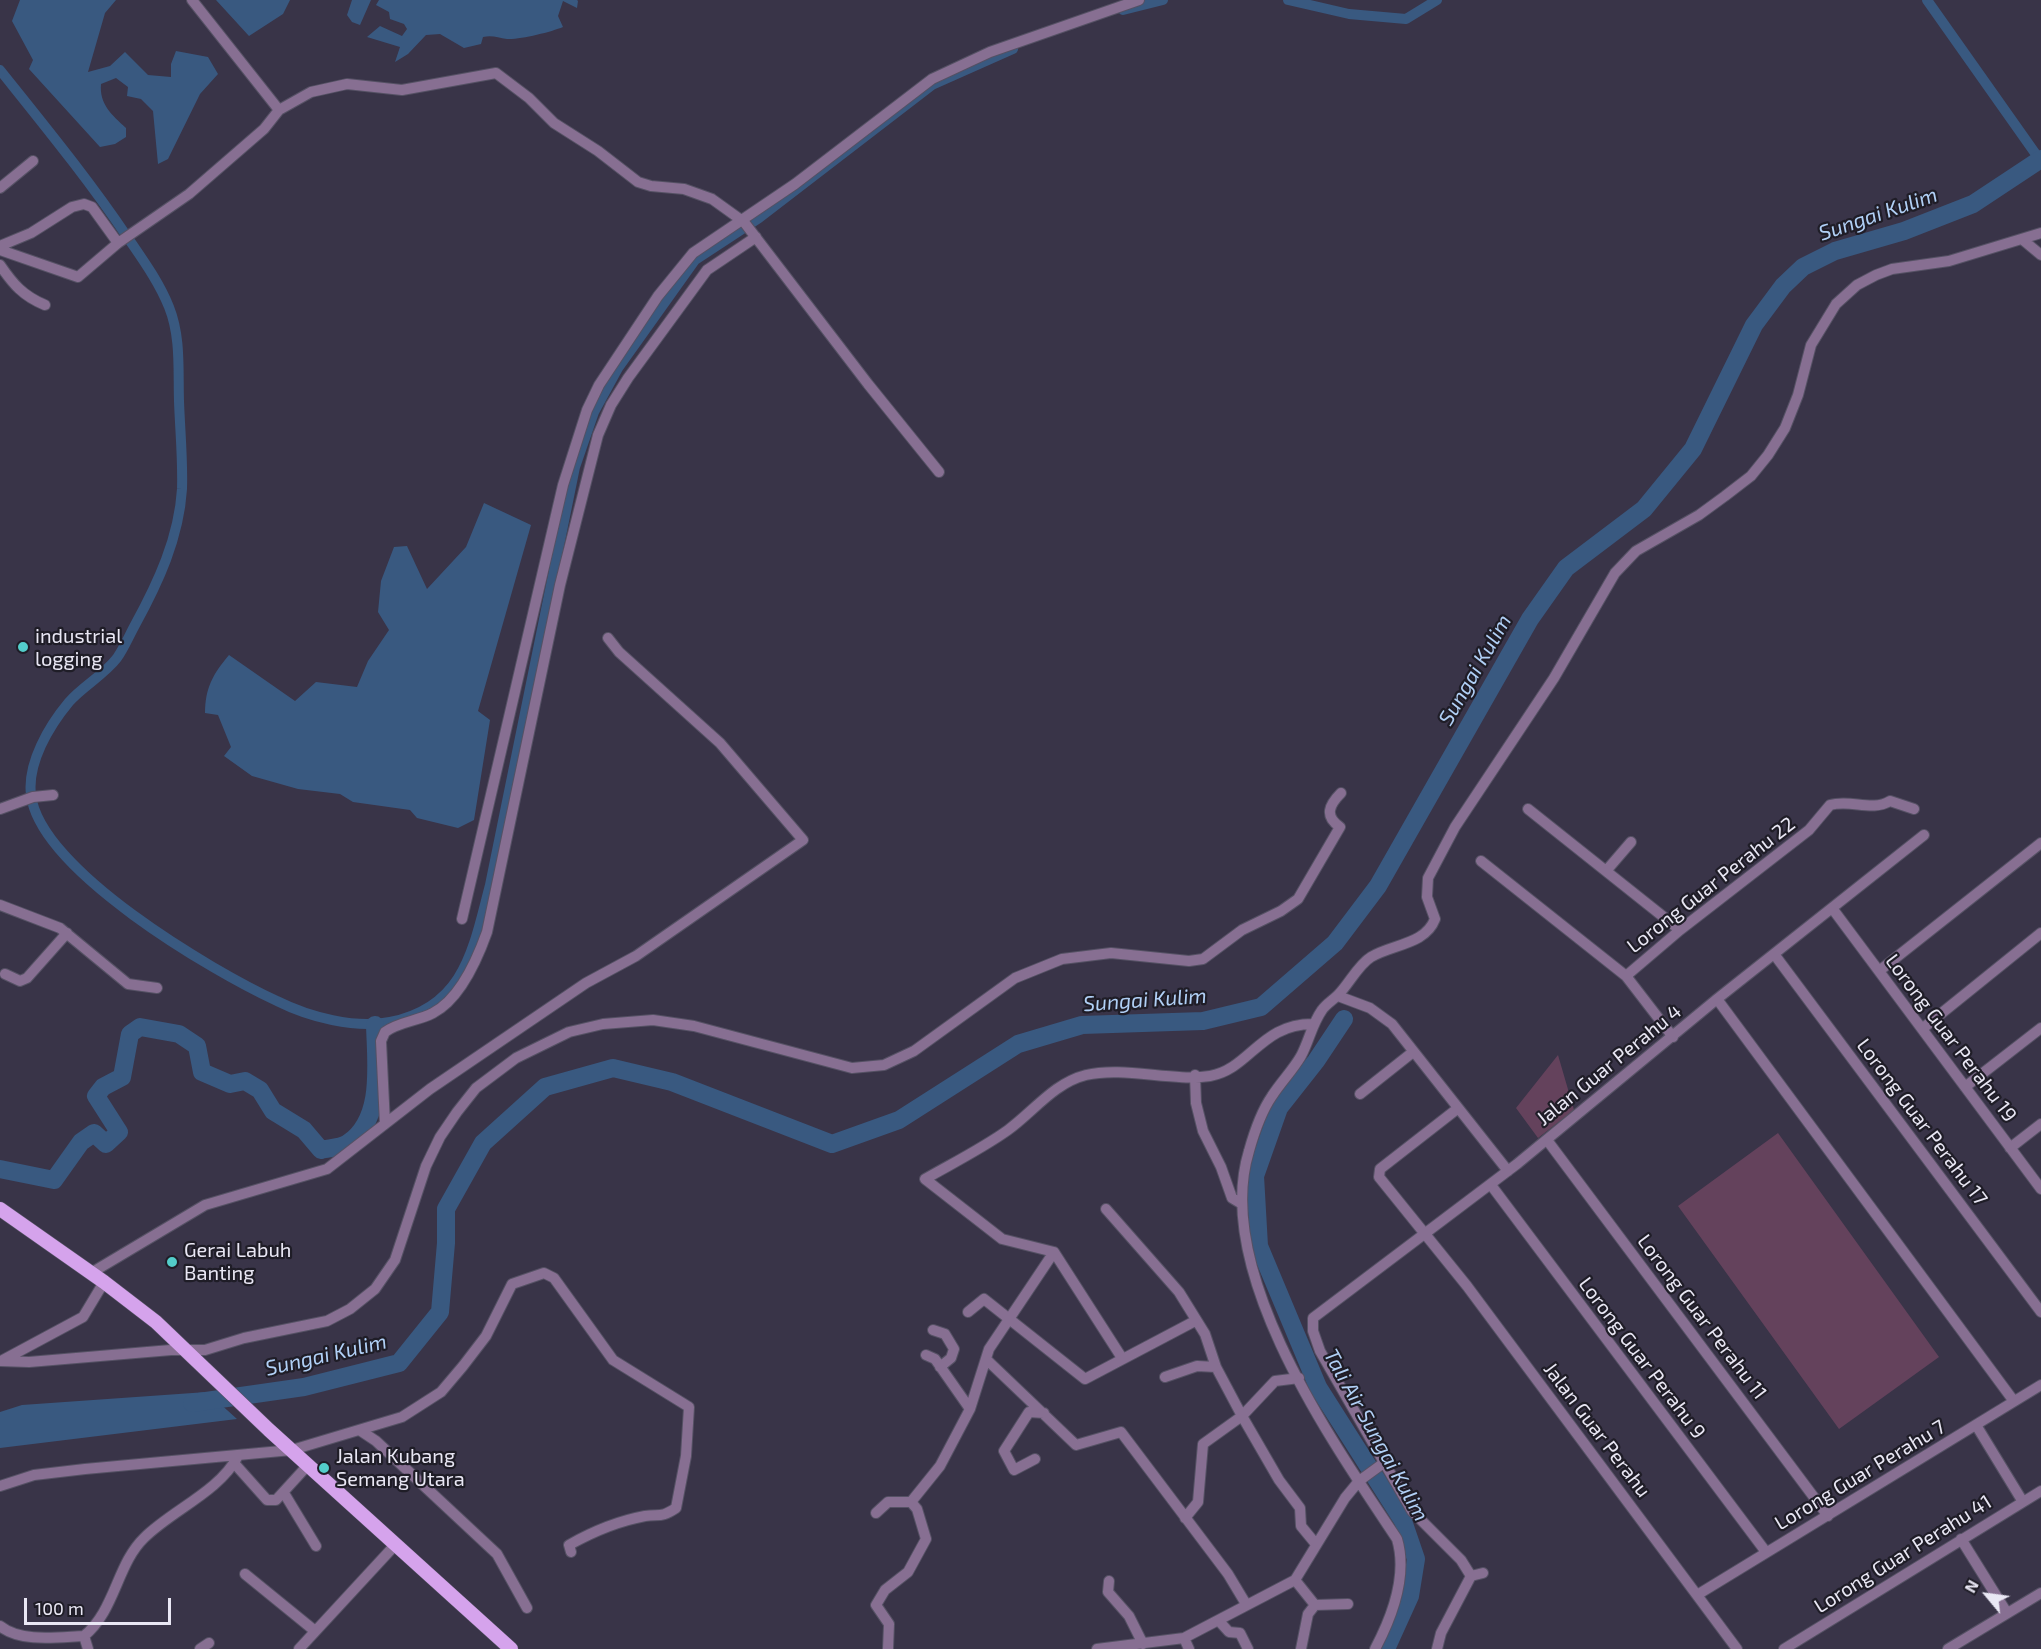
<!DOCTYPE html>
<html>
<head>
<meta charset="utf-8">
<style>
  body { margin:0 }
  #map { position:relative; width:2041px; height:1649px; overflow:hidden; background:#393448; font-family:"Exo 2",sans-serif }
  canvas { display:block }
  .north { position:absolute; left:1957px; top:1565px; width:60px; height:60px; -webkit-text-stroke:4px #1f1d27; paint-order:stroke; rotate:299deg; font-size:16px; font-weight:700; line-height:24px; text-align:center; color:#e9e7f4 }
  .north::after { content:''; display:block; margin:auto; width:21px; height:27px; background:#e9e7f4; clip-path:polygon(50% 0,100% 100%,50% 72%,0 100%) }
  .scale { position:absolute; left:24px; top:1598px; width:147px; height:27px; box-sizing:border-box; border:3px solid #e9e7f4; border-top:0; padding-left:8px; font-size:18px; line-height:21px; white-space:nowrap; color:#e9e7f4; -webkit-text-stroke:4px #1f1d27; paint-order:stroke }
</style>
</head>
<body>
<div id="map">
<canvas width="2041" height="1649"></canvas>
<div class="north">N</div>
<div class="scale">100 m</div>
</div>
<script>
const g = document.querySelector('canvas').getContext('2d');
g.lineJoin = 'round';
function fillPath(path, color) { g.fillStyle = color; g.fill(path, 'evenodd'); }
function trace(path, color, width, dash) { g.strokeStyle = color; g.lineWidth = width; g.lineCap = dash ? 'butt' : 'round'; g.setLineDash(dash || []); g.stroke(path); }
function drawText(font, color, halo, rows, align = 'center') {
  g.font = font + ' "Exo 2",sans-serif'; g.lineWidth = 4.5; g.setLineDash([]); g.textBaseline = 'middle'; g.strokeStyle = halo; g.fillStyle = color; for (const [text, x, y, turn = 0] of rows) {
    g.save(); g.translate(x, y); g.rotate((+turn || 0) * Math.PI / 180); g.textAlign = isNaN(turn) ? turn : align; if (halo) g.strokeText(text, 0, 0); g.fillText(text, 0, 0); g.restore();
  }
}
const green = new Path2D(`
  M1558 1055 1574 1110 1538 1138 1516 1108Z
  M1778 1133 1939 1357 1839 1429 1678 1206Z`);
const water = new Path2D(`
  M20 0H116L105 13 88 72 110 66 125 52 148 75 171 77V64L176 51 208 57 218 74 200 94 168 159 158 164 153 111 141 99 127 96 128 87 116 78 101 84C99 104 112 115 126 128V137L115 144 100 147 29 69 33 60 12 21Z
  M216 0H290L283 14 249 36Z
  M352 0H371L360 25 352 22 347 15Z
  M379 0H577L578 1 577 8 563 1 558 16 563 27C551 32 519 40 507 39 498 38 493 35 483 37L481 44 464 48 440 34 426 35 408 54 395 62 400 47 367 37 380 26 402 36 407 29 404 24 390 19 389 12 376 5Z
  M484 503 531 525 478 711 490 720 474 820 458 828 417 818 410 810 353 802 340 794 298 789 252 776 224 756 231 747 218 715 205 713C205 688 213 674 229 655L295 701 316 682 357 687 368 661 389 630 378 612 381 581 394 547 407 546 427 589 466 547Z
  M207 1392 237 1419 0 1448V1412L22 1405Z`);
const canal = new Path2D(`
  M1288 0 1349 14 1406 19 1437 0
  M1927 0 2040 160
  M1123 10 1163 0
  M0 70C44 125 89 180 128 238 143 260 159 282 169 307 181 337 178 370 179 401 180 430 183 460 182 489 179 538 158 583 135 625 129 636 124 648 117 658 104 675 83 686 69 702 49 726 27 763 31 795 40 870 212 971 277 1001 309 1017 355 1029 390 1022 465 1007 473 949 490 885L575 467 594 412 618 368 695 260 759 218 932 85 1013 49`);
const river = new Path2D(`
  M1344 1019 1316 1061 1279 1108 1255 1176 1259 1246 1318 1387 1403 1521 1416 1559 1410 1596 1386 1649
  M0 1169 54 1180 81 1142 94 1133 106 1144 119 1132 96 1096 103 1087 122 1077 130 1034 140 1027 179 1034 197 1046 202 1072 230 1084 245 1081 260 1090 273 1111 304 1130 321 1150C328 1148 342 1148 348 1143 384 1119 376 1063 375 1025
  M192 1403 304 1387 399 1363 440 1312 446 1243V1209L483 1143 545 1087 613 1068 672 1082 832 1144 899 1120 1018 1044 1082 1025 1203 1021 1261 1007 1335 943 1378 886 1530 619 1566 568 1644 509 1693 449 1754 325 1783 286 1803 267 1835 251 1904 231 1973 204 2041 159`);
const minor = new Path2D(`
  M192 0 279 110
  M0 188 33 161
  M2023 240 2041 255
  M0 246 31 233 72 207 84 204 92 207 118 243
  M0 250 78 277 118 243 189 194 264 129 279 110 311 92 347 84 402 90 496 73 529 98 554 123 598 151 638 182 651 186 684 189 712 199 744 222 868 384 939 472
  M0 265C13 284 23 296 45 305
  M0 809 33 797 53 795
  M1528 809 1680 930
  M1481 861 1626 976 1673 1037
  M1606 871 1631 842
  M0 905 60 928 128 984 157 988
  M1832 908 2041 1189
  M462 919 563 485 587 410 599 385 658 296 693 253 795 184 932 79 990 52 1139 0
  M1774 954 2041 1312
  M1879 971 2041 843
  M5 974 20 981 27 978 67 933
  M1626 976 1680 930 1809 830 1830 805C1851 799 1872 812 1890 801L1914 809
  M1338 996 1370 1008 1392 1024 1508 1171
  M1717 999 2013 1400
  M1922 1029 2041 933
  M1195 1075 1196 1103 1203 1131 1221 1167 1232 1198 1242 1204
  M1965 1087 2041 1028
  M1360 1094 1413 1052
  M1457 1109 1380 1169 1379 1177 1467 1286 1737 1649
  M385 1124 381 1041 385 1032C398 1022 418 1021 433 1013 460 999 477 960 487 932L560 585 598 435 611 405 628 378 707 270 756 237
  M1547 1140 1828 1516
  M2010 1148 2041 1124
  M1491 1185 1766 1552
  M1106 1209 1179 1292 1205 1334 1216 1367 1242 1416 1279 1480 1300 1508 1301 1526 1315 1543
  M91 1273 205 1205 327 1169 430 1089 586 983 636 956 803 840 720 743 619 652 608 638
  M968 1312 984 1299 1085 1379 1195 1321
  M933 1330 945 1334 954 1349 951 1358 940 1367
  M926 1355 935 1359 970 1409
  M1122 1358 1054 1252 1002 1239 925 1179C953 1163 983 1148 1008 1130 1034 1111 1054 1083 1086 1075 1124 1066 1172 1082 1210 1076 1250 1069 1261 1023 1314 1024
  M986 1359 1076 1445 1121 1432 1228 1574 1246 1604
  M3 1360 83 1317 104 1282
  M0 1361 29 1362 171 1350H205L244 1338 327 1321 350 1309 375 1289 395 1260 426 1166 440 1137 457 1112 476 1088 516 1058 569 1032 603 1024 653 1020 694 1026 852 1068 884 1065 914 1051 1015 978 1062 959 1111 953 1189 961 1203 959 1242 930 1281 911 1298 899 1340 827C1324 816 1329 805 1341 793
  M1165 1377 1197 1366 1216 1367
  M1976 1425 2023 1502
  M361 1431 376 1441 497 1554 527 1608
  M1035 1459 1014 1470 1004 1451 1029 1412 1044 1413
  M234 1463 267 1500H276L308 1465
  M0 1486 34 1475 85 1469 292 1450 402 1417 441 1392 463 1366 486 1336 512 1284 544 1273 554 1278 613 1360 689 1407 686 1456 676 1508C661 1518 660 1514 645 1516 618 1521 592 1532 569 1545L571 1552
  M284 1493 316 1546
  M876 1513 888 1502H911L940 1466 970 1409 989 1349 1054 1252
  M1185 1518 1198 1502 1203 1444 1242 1416 1275 1381 1299 1378
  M1961 1539 2007 1613
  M245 1574 315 1631
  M1471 1576 1483 1573
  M1295 1580 1315 1605 1348 1604
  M1109 1581 1108 1592 1129 1616 1143 1644
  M1697 1595 2041 1385
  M1219 1621 1229 1632 1240 1633 1248 1649
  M0 1626C21 1643 59 1637 84 1636 115 1611 117 1564 144 1538 172 1510 219 1492 238 1456
  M84 1636 88 1649
  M1184 1638 1189 1649
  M200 1649 209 1643
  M299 1649 396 1544
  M888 1649 889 1624 876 1605 885 1590 908 1572 926 1539 917 1509 911 1502
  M1097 1649 1184 1638 1295 1580 1345 1498 1359 1481 1385 1462
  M1301 1649 1308 1614 1315 1605
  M1375 1649C1392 1617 1408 1576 1397 1539 1333 1443 1212 1271 1249 1151 1254 1133 1261 1112 1272 1096 1281 1082 1293 1070 1301 1056 1309 1041 1312 1024 1322 1010 1326 1004 1333 1000 1338 995 1349 984 1358 965 1371 957 1392 944 1425 945 1435 919L1427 897 1428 878 1455 827 1554 678 1615 573 1636 551 1699 515 1725 496 1751 476 1768 455 1785 428 1798 395 1811 345 1836 304 1857 285 1876 275 1892 269 1949 261 2041 233
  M1437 1649 1441 1633 1471 1576 1461 1560 1412 1511 1320 1351 1313 1331V1318L1517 1164 1717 999 1924 835
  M1784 1649 2041 1491
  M1948 1649 2041 1593`);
const major = new Path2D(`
  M0 1209 104 1282 156 1322 269 1430 511 1649`);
const markers = [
  [23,647,6,"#53cdca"],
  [172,1262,6,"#53cdca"],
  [324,1468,6,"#53cdca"]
];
const poiNames = [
  ["industrial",35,636],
  ["logging",35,659],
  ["Gerai Labuh",184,1250],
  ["Banting",184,1273],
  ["Jalan Kubang",336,1456],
  ["Semang Utara",336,1479]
];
const streetNames = [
  ["Lorong Guar Perahu 22",1711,885,-38],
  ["Lorong Guar Perahu 19",1951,1038,53],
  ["Jalan Guar Perahu 4",1609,1065,-39],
  ["Lorong Guar Perahu 17",1922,1122,53],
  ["Lorong Guar Perahu 11",1702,1317,53],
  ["Lorong Guar Perahu 9",1642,1358,53],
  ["Jalan Guar Perahu",1597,1430,53],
  ["Lorong Guar Perahu 7",1860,1475,-31],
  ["Lorong Guar Perahu 41",1903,1554,-32]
];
const waterNames = [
  ["Sungai Kulim",1878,214,-19],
  ["Sungai Kulim",1475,670,-60],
  ["Sungai Kulim",1145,1000,-4],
  ["Sungai Kulim",326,1355,-13],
  ["Tali Air Sungai Kulim",1376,1435,61]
];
fillPath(green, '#64425c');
fillPath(water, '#395980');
trace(canal, '#395980', 10);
trace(river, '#395980', 18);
trace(minor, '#555164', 12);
trace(major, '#555164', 15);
trace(minor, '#876f92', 10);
trace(major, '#d5a3ec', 14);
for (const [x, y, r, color] of markers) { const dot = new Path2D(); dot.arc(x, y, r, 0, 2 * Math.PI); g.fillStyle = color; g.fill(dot); trace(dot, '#1f1d27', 2); }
drawText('20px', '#e9e7f4', '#1f1d27', poiNames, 'left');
drawText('20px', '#e9e7f4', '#1f1d27', streetNames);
drawText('italic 21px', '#b1d0f6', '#1f1d27', waterNames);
</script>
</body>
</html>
